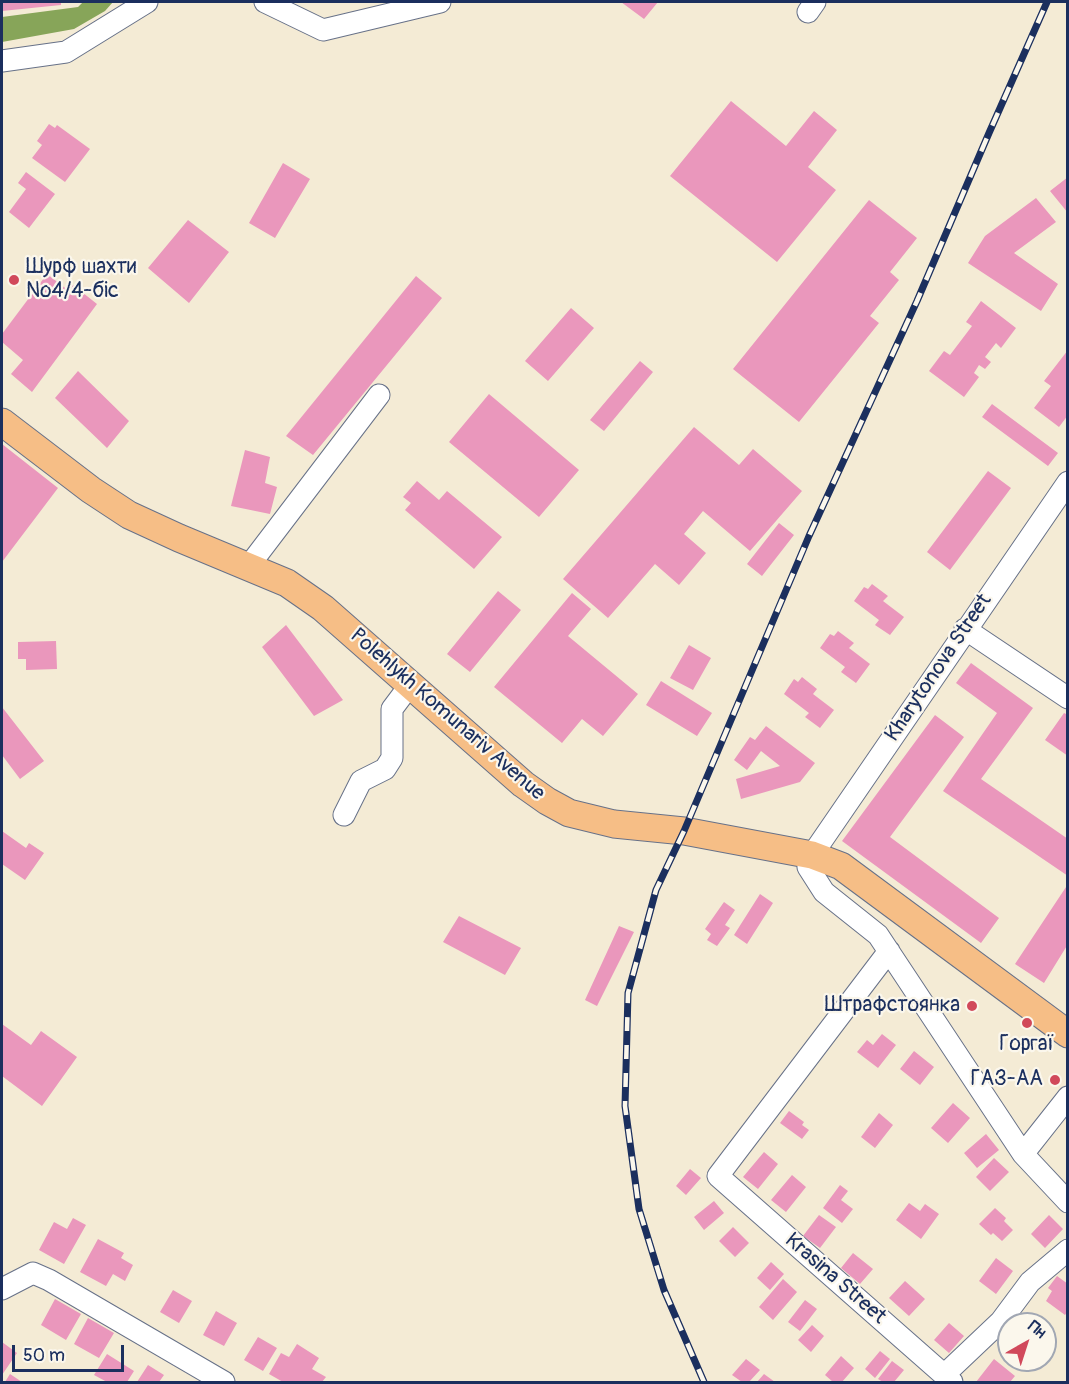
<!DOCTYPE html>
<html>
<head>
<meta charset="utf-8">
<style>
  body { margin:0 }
  #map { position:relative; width:1069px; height:1384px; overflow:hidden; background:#f4ebd5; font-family:Pangolin,sans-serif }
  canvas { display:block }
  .frame { position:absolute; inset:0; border:3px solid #1b2f5e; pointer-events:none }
  .north { position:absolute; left:997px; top:1312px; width:60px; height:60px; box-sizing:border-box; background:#fbf7ec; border:2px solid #a1a7b3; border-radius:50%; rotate:39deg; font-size:16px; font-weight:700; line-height:24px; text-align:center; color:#1b2f5e }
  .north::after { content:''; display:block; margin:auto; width:21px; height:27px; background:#d1495b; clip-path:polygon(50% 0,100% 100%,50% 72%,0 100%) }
  .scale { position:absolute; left:12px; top:1345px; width:112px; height:27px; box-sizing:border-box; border:3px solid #1b2f5e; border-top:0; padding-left:8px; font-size:18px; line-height:21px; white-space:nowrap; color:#1b2f5e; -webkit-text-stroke:4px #fbf7ec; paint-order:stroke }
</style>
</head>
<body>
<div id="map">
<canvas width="1069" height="1384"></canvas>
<div class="frame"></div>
<div class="north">Пн</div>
<div class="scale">50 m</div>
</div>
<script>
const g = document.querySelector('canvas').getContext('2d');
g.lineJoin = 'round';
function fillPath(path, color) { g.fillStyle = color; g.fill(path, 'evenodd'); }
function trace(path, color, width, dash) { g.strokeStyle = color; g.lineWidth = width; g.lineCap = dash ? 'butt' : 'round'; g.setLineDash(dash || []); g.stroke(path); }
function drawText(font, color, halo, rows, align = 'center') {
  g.font = font + ' Pangolin,sans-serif'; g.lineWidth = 4.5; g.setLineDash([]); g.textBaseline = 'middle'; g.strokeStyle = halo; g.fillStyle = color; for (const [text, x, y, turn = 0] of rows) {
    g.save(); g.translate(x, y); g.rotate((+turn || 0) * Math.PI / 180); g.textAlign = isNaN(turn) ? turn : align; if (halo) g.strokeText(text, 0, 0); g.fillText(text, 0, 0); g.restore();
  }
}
const forest = new Path2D(`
  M83 2H113L105 11 74 29 2 42V17L78 7Z`);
const building = new Path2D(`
  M2 2H61V5L2 11Z
  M621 2H658L644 19Z
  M731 101 786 146 814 111 837 130 808 167 836 190 777 262 670 176Z
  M49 124 55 128 57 125 90 149 65 182 32 158 42 145 37 141Z
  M283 163 310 179 275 238 249 223Z
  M26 172 55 194 29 228 9 212 26 189 18 183Z
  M1068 177V213L1050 191Z
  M1036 198 1056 222 1014 253 1058 284 1041 311 968 263 985 236Z
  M869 200 917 238 890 272 899 280 870 316 879 323 799 422 733 369Z
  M188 220 229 252 189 303 148 268Z
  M47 274 69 291 73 285 97 304 32 392 11 374 23 360 2 342V334Z
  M416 276 442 298 313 455 286 436Z
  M981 301 1016 328 1001 348 996 343 985 357 991 362 985 369 979 365 974 373 979 377 964 397 929 371 944 351 950 355 972 326 966 322Z
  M571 308 594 328 548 381 525 361Z
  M1068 350V415L1059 427 1034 408 1051 386 1044 381Z
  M640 361 653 372 604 431 590 420Z
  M78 371 129 421 107 448 55 398Z
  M489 394 579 470 539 517 449 442Z
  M992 404 1058 453 1048 466 982 417Z
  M694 427 739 465 753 449 802 491 750 551 703 511 684 534 706 553 679 585 655 564 608 618 563 579Z
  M2 444 58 488 2 562Z
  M245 450 270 457 265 483 277 487 270 514 231 506Z
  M988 471 1011 488 950 570 927 552Z
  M417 481 439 500 447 491 502 537 474 569 405 510 411 503 403 497Z
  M779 523 794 535 762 576 747 564Z
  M872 584 888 596 883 601 904 617 890 635 875 625 879 620 854 601 864 587 868 589Z
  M498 591 521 610 470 672 447 654Z
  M572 593 591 609 568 636 638 694 603 736 582 719 562 743 494 687Z
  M286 625 343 700 314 716 262 647Z
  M838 631 854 643 849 648 870 664 856 683 841 672 845 667 820 648 830 634 834 636Z
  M56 641 57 669 26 670V659H18V642Z
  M689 645 711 658 693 690 670 678Z
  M971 663 1033 708 981 779 1068 839V876L943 791 997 713 956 683Z
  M802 677 817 689 813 694 834 710 820 728 805 717 809 713 784 694 794 679 798 682Z
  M661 681 712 713 697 736 646 705Z
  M2 707 44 761 20 779 2 755Z
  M1064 713 1068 715V756L1045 740Z
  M935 715 964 737 890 837 999 918 981 943 842 841Z
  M766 726 815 763 800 782 741 799 736 779 780 766 761 751 747 770 734 760 750 737 755 740Z
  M2 831 26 848 29 843 44 853 25 880 2 864Z
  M1068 884V944L1044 983 1015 964Z
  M760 894 773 903 747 944 734 935Z
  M724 902 735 910 725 925 730 928 717 946 707 940 711 934 705 929Z
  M459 916 521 948 505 975 443 942Z
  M619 926 634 932 597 1006 585 1000Z
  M2 1024 31 1045 41 1031 77 1057 42 1106 2 1076Z
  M882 1034 896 1045 878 1068 857 1052 867 1040 873 1045Z
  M914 1051 934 1067 920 1085 900 1069Z
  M953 1103 970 1118 948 1143 931 1128Z
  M789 1111 804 1122 802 1125 809 1130 802 1139 780 1123Z
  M879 1113 893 1125 875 1148 861 1137Z
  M986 1134 999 1150 977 1168 964 1153Z
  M764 1152 778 1164 758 1189 743 1177Z
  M994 1158 1009 1172 990 1191 976 1177Z
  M690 1169 701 1178 686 1195 676 1186Z
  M792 1175 806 1187 786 1212 771 1200Z
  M840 1185 848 1191 841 1200 853 1209 842 1223 823 1208Z
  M714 1201 724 1213 704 1230 694 1217Z
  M909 1203 920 1211 925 1204 939 1214 921 1239 896 1220Z
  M995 1208 1006 1218 1004 1221 1013 1230 1002 1241 993 1233 991 1235 979 1224Z
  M819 1215 836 1227 820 1248 803 1236Z
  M1049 1215 1063 1229 1045 1248 1031 1234Z
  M73 1218 86 1225 64 1264 39 1250 54 1222 67 1229Z
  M733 1227 749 1243 735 1257 719 1241Z
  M98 1239 124 1253 121 1258 133 1265 125 1281 113 1274 106 1286 80 1272Z
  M853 1253 873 1269 860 1284 841 1268Z
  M996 1258 1013 1271 996 1294 979 1281Z
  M771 1262 784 1274 770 1290 757 1278Z
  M1057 1276 1068 1284V1311L1065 1315 1046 1301 1052 1291 1048 1288Z
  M783 1279 797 1292 773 1320 759 1307Z
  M905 1281 925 1299 909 1316 889 1298Z
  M173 1290 192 1301 179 1323 160 1312Z
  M55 1299 81 1314 66 1340 41 1325Z
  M805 1300 817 1309 800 1331 788 1322Z
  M216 1311 237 1323 224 1346 203 1335Z
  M88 1318 114 1333 99 1358 74 1344Z
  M949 1323 964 1336 949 1353 934 1340Z
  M812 1325 824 1336 811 1352 798 1340Z
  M258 1337 277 1348 263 1371 244 1360Z
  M2 1342 17 1353 2 1375Z
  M297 1344 319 1358 312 1369 326 1377 322 1382H283L269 1374 281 1353 289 1357Z
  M880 1351 890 1359 875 1378 865 1369Z
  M107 1354 134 1371 127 1382H107L94 1375Z
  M841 1356 854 1368 842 1382H833L825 1375Z
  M746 1359 760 1370 749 1382H742L732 1375Z
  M994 1359 1015 1376 1010 1382H976Z
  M892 1361 904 1370 894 1382H883L878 1379Z
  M148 1365 164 1375 159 1382H137Z
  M10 1374 22 1382H5Z
  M764 1374 775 1382H757Z`);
const minor = new Path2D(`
  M265 2 323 30 440 2
  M808 12 815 2
  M2 61 66 52 147 2
  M1068 482 812 855 808 867 824 892 878 935 1023 1154 1068 1202
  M248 567 379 395
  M965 629 1068 698
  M344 815 361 781 385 769 392 758V709L410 685
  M889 951 718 1176 952 1382
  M1023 1154 1068 1097
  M2 1289 33 1273 49 1280 224 1382
  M944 1375 1001 1321 1030 1282 1068 1250`);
const major = new Path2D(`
  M2 422 91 490 129 515 179 538 287 583 323 608 523 784 547 801 569 813 614 824 684 831 812 855 841 866 1068 1034`);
const rail = new Path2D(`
  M704 1382 664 1290 639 1209 625 1106 628 993 656 890 684 831 809 536 917 301 989 133 1047 2`);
const markers = [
  [14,280,6,"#d1495b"],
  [972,1006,6,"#d1495b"],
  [1027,1023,6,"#d1495b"],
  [1055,1080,6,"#d1495b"]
];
const poiNames = [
  ["Шурф шахти",26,268,"left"],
  ["№4/4-біс",26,292,"left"],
  ["Штрафстоянка",960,1006],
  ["Горгаї",1027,1045,"center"],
  ["ГАЗ-АА",1043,1080]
];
const streetNames = [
  ["Kharytonova Street",939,668,-56],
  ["Polehlykh Komunariv Avenue",447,715,41],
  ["Krasina Street",835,1279,41]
];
fillPath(forest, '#87a559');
fillPath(building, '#ea97bc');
trace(minor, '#677188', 23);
trace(major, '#677188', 29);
trace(minor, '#fff', 21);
trace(major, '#f6be86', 27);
trace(rail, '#1b2f5e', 7);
trace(rail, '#fbf7ec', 4.5, [14]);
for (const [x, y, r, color] of markers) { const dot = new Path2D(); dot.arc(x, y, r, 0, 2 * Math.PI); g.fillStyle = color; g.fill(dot); trace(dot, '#fbf7ec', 2); }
drawText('21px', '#1b2f5e', '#fbf7ec', poiNames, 'right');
drawText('21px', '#1b2f5e', '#fbf7ec', streetNames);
</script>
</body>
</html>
